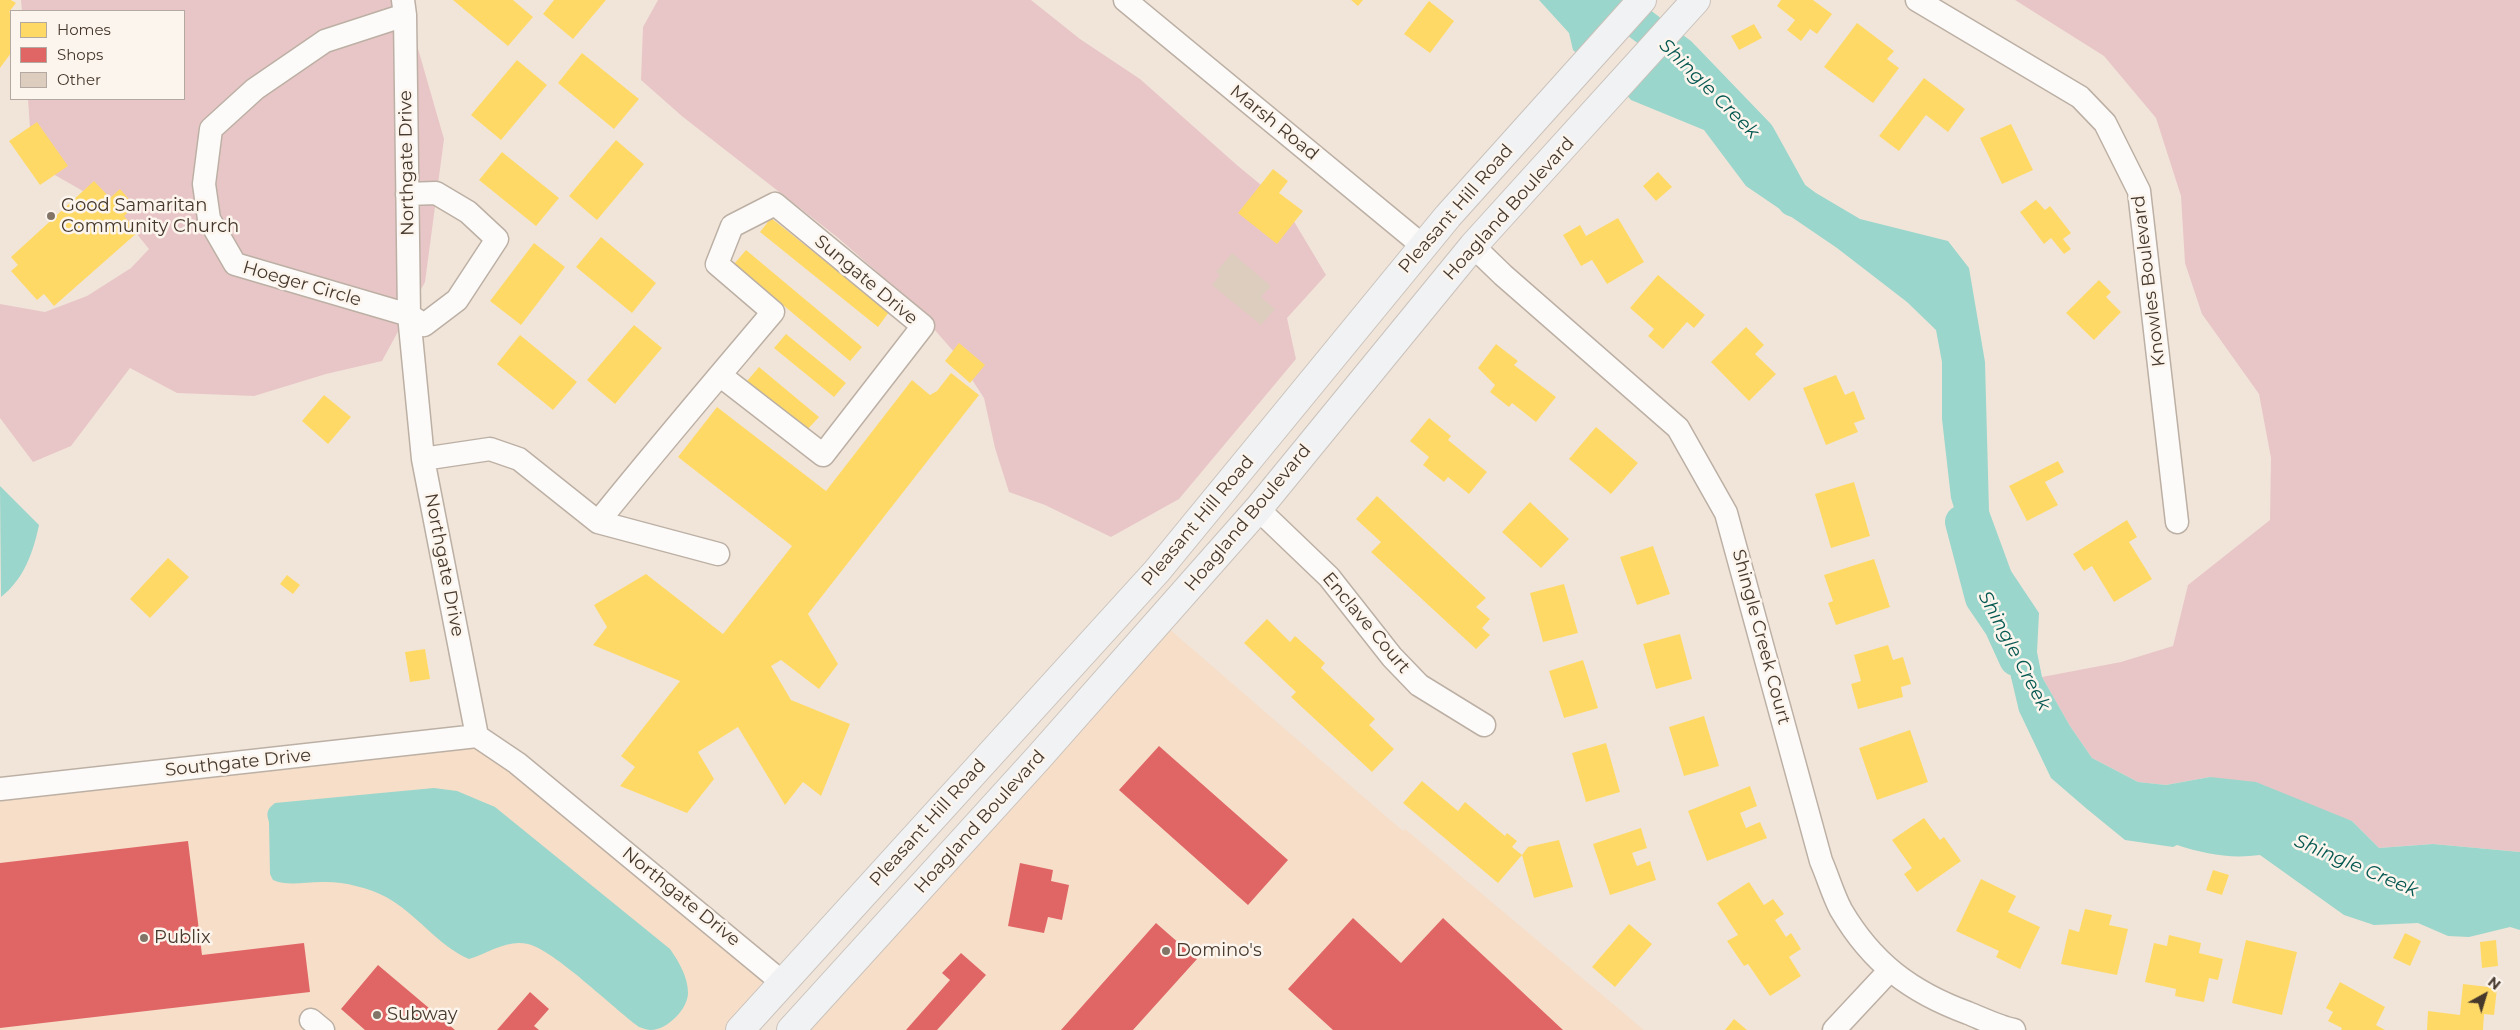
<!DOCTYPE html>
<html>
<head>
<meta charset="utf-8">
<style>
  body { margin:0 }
  #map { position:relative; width:2520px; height:1030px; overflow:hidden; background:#f1e5da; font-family:Montserrat,sans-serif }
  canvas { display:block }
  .legend { position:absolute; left:10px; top:10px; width:175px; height:90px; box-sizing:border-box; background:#fcf5ee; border:1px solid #b3a9a0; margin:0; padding:6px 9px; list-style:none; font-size:15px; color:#46382b }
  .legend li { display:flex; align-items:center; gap:10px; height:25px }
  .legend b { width:25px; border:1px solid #b3a9a0 }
  .north { position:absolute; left:2460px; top:970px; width:50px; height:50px; -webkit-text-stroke:4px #fcf5ee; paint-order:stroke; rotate:39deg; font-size:14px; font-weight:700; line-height:20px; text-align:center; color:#46382b }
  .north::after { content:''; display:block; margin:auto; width:18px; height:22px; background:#46382b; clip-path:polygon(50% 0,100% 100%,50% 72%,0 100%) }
</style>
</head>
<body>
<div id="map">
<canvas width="2520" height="1030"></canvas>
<ul class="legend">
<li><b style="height:14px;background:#ffd966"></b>Homes</li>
<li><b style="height:14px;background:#e06666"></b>Shops</li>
<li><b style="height:14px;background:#ddcdbe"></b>Other</li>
</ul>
<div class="north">N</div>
</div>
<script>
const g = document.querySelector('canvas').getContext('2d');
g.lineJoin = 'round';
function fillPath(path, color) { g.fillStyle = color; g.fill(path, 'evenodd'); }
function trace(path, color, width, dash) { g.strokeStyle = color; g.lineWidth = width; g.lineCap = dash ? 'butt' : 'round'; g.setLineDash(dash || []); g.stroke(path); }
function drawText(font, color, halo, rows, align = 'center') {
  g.font = font + ' Montserrat,sans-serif'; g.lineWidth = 5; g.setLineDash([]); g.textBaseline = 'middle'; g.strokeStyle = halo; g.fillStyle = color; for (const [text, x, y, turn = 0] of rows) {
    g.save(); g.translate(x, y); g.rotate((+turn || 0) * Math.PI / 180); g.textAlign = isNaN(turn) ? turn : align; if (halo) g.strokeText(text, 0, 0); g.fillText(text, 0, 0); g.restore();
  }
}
const built = new Path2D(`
  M1167 627 1403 831 1405 829 1644 1030H804Z
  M481 745 768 985 727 1030H0V794Z`);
const green = new Path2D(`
  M21 0H404L444 139 425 282 382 361 326 374 254 396 177 393 130 368 71 446 33 462 0 418V304L45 312 87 296 131 268 149 249 118 211 46 170 30 128 28 99H184V11H22Z
  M658 0H1031L1080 39 1140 79 1238 166 1283 203 1326 275 1287 318 1296 359 1179 499 1111 537 1045 505 1009 492 995 448 984 398 954 352 906 297 837 237 683 117 641 80 643 27Z
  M2015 0H2520V852L2433 844 2379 848 2352 821 2210 777 2166 785 2138 782 2092 758 2070 726 2042 677 2121 662 2173 646 2188 585 2270 520 2271 458 2259 394 2202 314 2185 263 2181 196 2156 118 2104 56Z`);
const water = new Path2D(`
  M1539 0H1617L1624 6 1579 55 1573 50 1569 33Z
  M1667 47 1715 107 1774 162 1816 193 1860 219 1948 241 1969 268 1985 362 1989 511 2011 571 2039 613 2037 652 2042 677 2070 726 2092 758 2138 782 2166 785 2210 777 2256 782 2352 821 2379 848 2433 844 2520 852V930L2510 927 2469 937 2448 936 2418 923 2374 925 2344 915 2260 855C2230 859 2205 854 2177 845L2173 847 2125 840 2087 809 2051 778 2019 711 1998 622 1970 560 1951 498 1942 419V362L1936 330 1907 302 1837 248 1746 186 1704 130 1631 100 1625 93Z
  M0 486 39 525C33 553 24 579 1 597Z
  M434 788 457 791 495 807 670 949C679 962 688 977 688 993 688 1009 667 1030 651 1030 647 1030 643 1028 639 1027 613 1008 554 950 528 944 508 939 488 953 469 959 437 945 416 913 386 897 369 888 345 882 326 882 308 881 289 887 273 880L270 874 269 822C266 813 267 809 275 803Z`);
const homes = new Path2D(`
  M0 0H11L16 3 9 12 11 13V53L0 68Z
  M453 0H513L533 17 508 46Z
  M554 0H606L573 39 543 14Z
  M1351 0H1363L1358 6Z
  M1781 0H1813L1832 14 1817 34 1810 29 1801 41 1787 30 1795 20 1777 6Z
  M1429 1 1454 21 1430 53 1404 34Z
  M1857 23 1894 51 1887 59 1899 68 1873 103 1824 67Z
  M1754 24 1762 38 1739 50 1731 36Z
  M582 53 639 99 614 129 558 83Z
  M517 60 547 85 501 140 471 115Z
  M1924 78 1965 109 1948 132 1926 115 1899 151 1879 136Z
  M37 122 68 166 40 185 9 141Z
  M2011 124 2033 170 2002 184 1980 138Z
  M616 140 644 164 597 220 569 196Z
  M502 152 559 198 536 226 479 180Z
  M1273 169 1288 181 1279 193 1303 211 1277 244 1238 213Z
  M1658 172 1672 187 1656 201 1643 186Z
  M94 181 110 198 120 189 135 206 124 216 138 232 54 306 44 294 37 300 11 271 18 265 11 257Z
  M2036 200 2045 210 2050 206 2071 233 2063 239 2071 249 2064 254 2051 238 2044 244 2020 212Z
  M771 218 889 312 878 327 760 232Z
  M1618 218 1644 262 1607 284 1592 260 1581 266 1563 235 1580 225 1586 236Z
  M601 237 656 283 632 313 576 267Z
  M534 243 565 267 521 325 490 301Z
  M746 250 862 347 850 361 734 264Z
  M1658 275 1705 315 1694 328 1687 322 1663 349 1648 336 1654 329 1630 308Z
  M2099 280 2111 292 2106 297 2121 312 2094 340 2066 313Z
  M634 325 662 348 615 404 587 380Z
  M1746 327 1764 345 1755 354 1776 374 1749 401 1711 362Z
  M786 334 846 383 834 397 774 348Z
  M520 335 577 382 553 410 497 364Z
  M959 343 985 365 970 383 945 361Z
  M1496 344 1518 361 1514 365 1556 397 1536 422 1512 403 1509 407 1490 392 1495 385 1478 368Z
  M759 367 819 417 806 431 747 381Z
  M951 373 979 395 808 614 838 664 819 689 781 660 771 666 791 700 850 724 821 796 803 782 785 805 738 727 698 752 714 779 687 813 620 786 635 767 621 756 680 681 593 645 607 627 594 605 646 574 723 634 792 546 678 457 717 407 826 491 912 380 930 395 937 391Z
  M1836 375 1845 395 1854 391 1865 419 1854 423 1858 432 1826 445 1803 388Z
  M324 395 351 417 328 444 302 421Z
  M1429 418 1451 436 1448 440 1487 472 1469 494 1448 477 1444 482 1423 465 1429 457 1410 441Z
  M1596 427 1638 463 1611 494 1569 459Z
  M2058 461 2064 472 2045 482 2058 505 2027 521 2009 486Z
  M1854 482 1870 536 1831 548 1815 494Z
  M1377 496 1486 598 1476 607 1490 619 1482 628 1490 635 1476 649 1371 552 1381 542 1356 519Z
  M1530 502 1569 539 1541 568 1502 532Z
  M2127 520 2137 537 2129 542 2152 579 2114 602 2092 566 2084 571 2073 554Z
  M1653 546 1670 594 1637 605 1620 557Z
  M168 558 189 577 150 618 130 599Z
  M1874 559 1890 607 1836 625 1828 603 1833 601 1824 575Z
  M287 575 300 585 293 594 280 584Z
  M1564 584 1578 633 1543 642 1530 593Z
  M1267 619 1290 642 1295 636 1325 663 1321 668 1375 719 1369 725 1394 749 1372 772 1291 697 1296 692 1244 643Z
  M1680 634 1692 679 1656 689 1643 644Z
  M1888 645 1893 660 1903 657 1911 684 1901 687 1903 697 1858 709 1851 684 1861 681 1854 655Z
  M425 649 430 679 410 682 405 652Z
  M1583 660 1598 708 1564 718 1549 671Z
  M1704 716 1719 766 1684 776 1669 727Z
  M1910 730 1928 782 1877 800 1859 748Z
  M1606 743 1620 792 1586 802 1572 753Z
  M1422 781 1458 811 1465 802 1505 836 1507 833 1517 841 1512 847 1522 855 1498 883 1403 803Z
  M1750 786 1757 806 1740 813 1746 828 1760 822 1767 838 1707 861 1688 811Z
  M1924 818 1940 840 1944 837 1961 861 1917 892 1904 874 1912 868 1892 840Z
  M1641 828 1647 848 1632 853 1637 866 1650 861 1656 880 1610 895 1593 844Z
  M1559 840 1573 887 1534 898 1522 855 1528 847Z
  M2213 870 2229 875 2222 895 2206 890Z
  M1981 879 2016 896 2008 912 2040 927 2020 969 1996 957 1999 951 1956 931Z
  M1749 882 1764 905 1773 899 1784 914 1775 920 1786 937 1791 933 1801 949 1789 957 1801 976 1770 996 1748 964 1744 966 1727 941 1738 935 1717 903Z
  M2085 909 2112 915 2109 925 2128 929 2117 975 2061 964 2069 929 2079 932Z
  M1629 924 1652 944 1615 987 1592 967Z
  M2405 933 2421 941 2410 966 2393 958Z
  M2169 935 2201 943 2199 953 2223 959 2218 980 2209 978 2204 1002 2175 996 2176 989 2145 982 2154 943 2167 946Z
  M2246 940 2297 952 2282 1015 2232 1003Z
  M2496 940 2498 966 2482 968 2480 942Z
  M2340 982 2385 1007 2376 1025 2385 1030H2341L2342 1028 2328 1021 2333 1012 2326 1008Z
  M2463 984 2497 988 2494 1015 2484 1014 2483 1030H2427L2428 1011 2460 1015Z
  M1734 1019 1747 1030H1725Z`);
const shops = new Path2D(`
  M1159 746 1288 860 1248 905 1119 790Z
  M188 841 202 955 304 943 310 992 0 1028V863Z
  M1020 863 1053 870 1051 881 1069 885 1062 920 1048 917 1044 933 1008 926Z
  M1353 918 1401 963 1443 918 1563 1030H1333L1288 989Z
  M1156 923 1197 959 1133 1030H1061Z
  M961 953 986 975 937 1030H906L950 980 942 973Z
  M378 965 455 1030H365L341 1009Z
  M530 992 549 1009 534 1026 539 1030H497Z`);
const river = new Path2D(`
  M1602 0 1626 13 1680 54 1758 135 1794 200
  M1962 522 1982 598 2001 626 2016 659`);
const building = new Path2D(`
  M1232 253 1271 286 1261 297 1275 309 1261 325 1212 285 1220 275 1216 272Z`);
const street = new Path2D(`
  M403 0 405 15 409 315 423 459 477 736 517 763 783 983
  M1125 0 1423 246
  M1917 0 2080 97 2105 123 2139 191 2177 522
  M405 15 325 41 255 89 211 129 204 184 209 219 235 264 409 315 424 325 457 300 497 239 468 212 436 193 407 194
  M1473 246 1503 275 1678 428 1726 513 1821 861C1828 877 1833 895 1841 910 1872 963 1911 992 1968 1013 1983 1019 1999 1027 2014 1030
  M423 459 490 449 519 459 598 522 718 554
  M1258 509 1329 577 1392 657 1419 685 1484 725
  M598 522C655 451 714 382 773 312L717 264 732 226 775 204 923 326 823 455 721 376
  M0 789 477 736
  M311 1020 323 1030
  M1834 1030 1890 970`);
const primary = new Path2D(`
  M740 1030 1157 571 1448 216 1642 0
  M791 1030 1039 757 1258 509 1473 246 1696 0`);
const markers = [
  [51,216,5,"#827568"],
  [144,938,5,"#827568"],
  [1166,951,5,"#827568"],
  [377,1015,5,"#827568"]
];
const streetNames = [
  ["Marsh Road",1274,123,39],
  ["Northgate Drive",407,163,-91],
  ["Pleasant Hill Road",1456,209,-49],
  ["Hoagland Boulevard",1509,209,-48],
  ["Sungate Drive",866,280,40],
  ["Knowles Boulevard",2149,281,-97],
  ["Hoeger Circle",302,284,16],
  ["Hoagland Boulevard",1248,518,-50],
  ["Pleasant Hill Road",1198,521,-50],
  ["Northgate Drive",444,565,79],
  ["Enclave Court",1366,623,50],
  ["Shingle Creek Court",1761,637,75],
  ["Southgate Drive",238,763,-6],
  ["Hoagland Boulevard",980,822,-48],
  ["Pleasant Hill Road",928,823,-48],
  ["Northgate Drive",681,897,39]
];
const poiNames = [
  ["Good Samaritan",61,206],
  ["Community Church",61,227],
  ["Publix",154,938],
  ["Domino's",1176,951],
  ["Subway",387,1015]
];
const waterNames = [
  ["Shingle Creek",1709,89,45],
  ["Shingle Creek",2014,651,62],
  ["Shingle Creek",2356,866,23]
];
fillPath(built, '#f6dec9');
fillPath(green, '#e8c6c7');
fillPath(water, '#9ad6cb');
fillPath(homes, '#ffd966');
fillPath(shops, '#e06666');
trace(river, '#9ad6cb', 34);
fillPath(building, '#ddcdbe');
trace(street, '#bcb0a5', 25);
trace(primary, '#cac2bb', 30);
trace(street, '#fdfbf9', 22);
trace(primary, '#f1f2f3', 28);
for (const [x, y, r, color] of markers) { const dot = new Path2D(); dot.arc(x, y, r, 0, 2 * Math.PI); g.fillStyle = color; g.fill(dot); trace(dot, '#fcf5ee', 2); }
drawText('18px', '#46382b', '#fcf5ee', streetNames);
drawText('18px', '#46382b', '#fcf5ee', poiNames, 'left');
drawText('italic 19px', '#065951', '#fcf5ee', waterNames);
</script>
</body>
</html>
